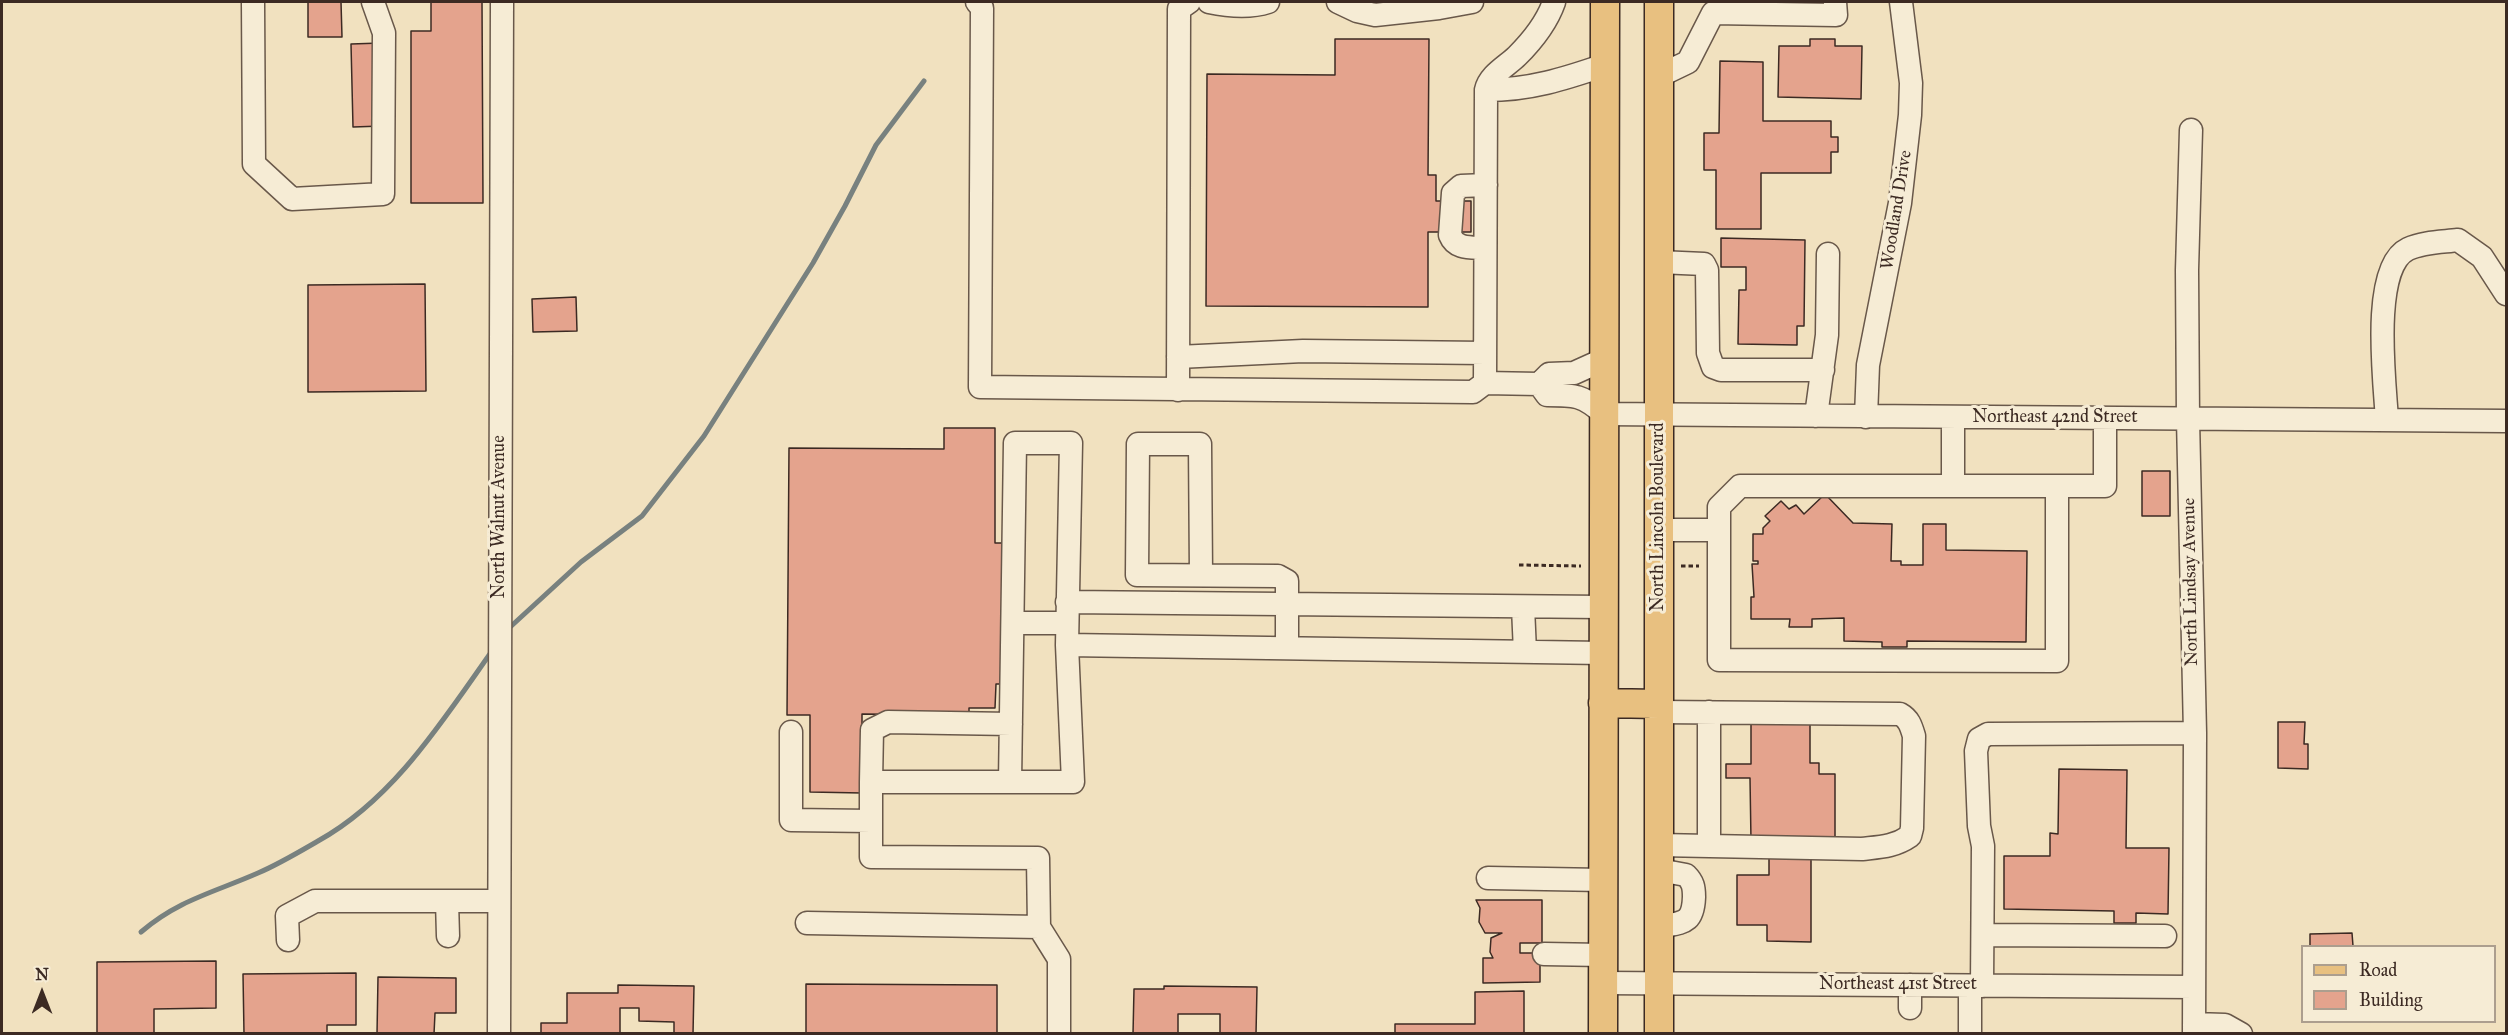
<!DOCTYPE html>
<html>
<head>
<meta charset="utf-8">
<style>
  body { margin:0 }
  #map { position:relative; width:2508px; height:1035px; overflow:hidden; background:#f1e1bf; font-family:"IM FELL Great Primer",serif }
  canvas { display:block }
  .frame { position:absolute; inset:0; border:3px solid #3c2a23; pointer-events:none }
  .legend { position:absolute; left:2301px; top:945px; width:195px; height:78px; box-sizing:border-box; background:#f6ecd5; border:2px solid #ac9e8e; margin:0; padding:8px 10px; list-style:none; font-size:18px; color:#3c2a23 }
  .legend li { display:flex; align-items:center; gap:12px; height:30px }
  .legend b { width:30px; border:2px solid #ac9e8e }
  .north { position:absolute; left:12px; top:963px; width:60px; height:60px; -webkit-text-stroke:4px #f6ecd5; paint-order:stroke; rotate:0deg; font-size:16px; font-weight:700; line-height:24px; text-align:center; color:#3c2a23 }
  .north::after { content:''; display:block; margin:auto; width:21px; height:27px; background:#3c2a23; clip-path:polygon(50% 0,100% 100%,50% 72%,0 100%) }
</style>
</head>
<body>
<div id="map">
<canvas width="2508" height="1035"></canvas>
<div class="frame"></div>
<ul class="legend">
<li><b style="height:8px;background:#e8c080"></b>Road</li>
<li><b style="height:16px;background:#e4a38d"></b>Building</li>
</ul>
<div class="north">N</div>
</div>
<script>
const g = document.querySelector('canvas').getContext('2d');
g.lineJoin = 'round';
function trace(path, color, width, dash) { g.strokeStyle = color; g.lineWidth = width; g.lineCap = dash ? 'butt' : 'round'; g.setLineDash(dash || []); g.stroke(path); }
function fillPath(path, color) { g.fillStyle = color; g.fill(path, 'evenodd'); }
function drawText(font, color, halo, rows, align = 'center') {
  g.font = font + ' "IM FELL Great Primer",serif'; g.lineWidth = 6; g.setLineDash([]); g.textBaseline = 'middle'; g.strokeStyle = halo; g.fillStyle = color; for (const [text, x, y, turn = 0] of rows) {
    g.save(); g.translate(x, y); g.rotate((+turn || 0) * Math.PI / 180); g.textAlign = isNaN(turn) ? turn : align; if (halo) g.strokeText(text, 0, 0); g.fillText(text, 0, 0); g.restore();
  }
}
const stream = new Path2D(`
  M508 629 581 562 642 516 704 436 813 263 845 206 876 145 924 81
  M141 932C178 900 215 892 258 873 279 864 299 852 318 841 394 799 443 720 492 651`);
const building = new Path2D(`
  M308 2H341L342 37H308Z
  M431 2H482L483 203H411V31H431Z
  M1335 39H1429L1428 175H1436V201H1471V232H1428V307L1206 306 1207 74 1335 75Z
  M1810 39H1835V46H1862L1861 99 1778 97 1779 46H1810Z
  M381 43 382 126 353 127 351 44Z
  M1720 61 1763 62V121H1831V137H1838V152H1831V173H1761V229H1716V170H1704V133H1719Z
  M1721 238 1805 240 1804 326H1797V345L1738 344 1739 290H1746V267H1721Z
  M425 284 426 391 308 392V285Z
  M576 297 577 331 533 332 532 299Z
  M944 428H995V543H1006L1005 684H996L995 708H969V715L862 714V793L810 792V715H787L789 448 944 449Z
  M2142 471H2170V516H2142Z
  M1825 494 1853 523 1892 524 1891 561H1901V565H1923V524H1946V550L2027 551 2026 642 1907 641V647H1882V642L1844 641V618L1812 619V627H1789L1790 619H1751V597H1754L1752 564H1758V561H1753V534H1763V528L1770 521 1765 516 1781 501 1789 509 1796 505 1804 514Z
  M1751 716H1810V763H1819V774H1835V841H1751L1750 778H1726V764H1751Z
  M2278 722H2305L2304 744H2308V769L2278 768Z
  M2059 769 2127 770 2126 848H2169L2168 914 2136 913V923H2114V911L2004 909V856H2050V833L2058 834Z
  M1769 857H1811V942L1767 941V925H1737V875H1769Z
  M1476 900H1542V943H1520V953H1540V982L1483 983V958H1493L1490 952 1491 938 1502 933H1485L1479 922 1480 908Z
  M2352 933 2353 946H2310V934Z
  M216 961V1008L154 1009V1034H97V962Z
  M356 973V1025H327V1034H244L243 974Z
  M378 977 456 978V1013H435L434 1034H377Z
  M806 984 997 985V1034H806Z
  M618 985 694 986 693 1034H674V1022L639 1021V1008H620V1034H541V1023H567V993H618Z
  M1164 986 1257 987 1256 1034H1220V1014H1178V1034H1133L1134 989H1164Z
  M1524 991V1034H1395V1024H1475V992Z`);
const path = new Path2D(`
  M1519 565 1581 566
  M1681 566H1699`);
const minor = new Path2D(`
  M253 2 254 164 292 199 383 194 384 33 373 2
  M977 2 982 8 980 387 1473 392 1485 383 1539 384 1549 374 1574 373 1605 359
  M1209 2C1228 6 1250 8 1268 2
  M1338 2 1357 11 1375 15 1439 8 1472 2
  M1659 76 1688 62 1713 13 1836 15 1835 2
  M1486 90C1530 90 1564 79 1605 65
  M2191 130 2187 270 2188 419 2195 733 2194 1034
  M1485 248C1472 247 1456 250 1450 235L1453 193 1461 186 1486 185
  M1659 262 1704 264 1707 270 1708 353 1713 367 1721 370H1823
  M1178 357 1303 351 1485 353
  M1485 383 1486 90C1489 75 1507 66 1517 56 1532 41 1547 22 1554 2
  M1539 384 1547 395C1575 395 1583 395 1604 414L2506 421
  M1178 390 1179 9 1189 2
  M1816 416 1827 335 1828 254
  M1866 417 1868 365 1900 203 1910 115 1911 83 1901 2
  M1953 418V486H2105V419
  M2387 420C2385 384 2370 267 2408 249 2423 242 2443 242 2458 240L2482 257 2506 294
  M1015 443H1071L1067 645 1073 782H1010Z
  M1660 530H1719V507L1740 486H1953
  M1719 530V660L2057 661V486
  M1201 575 1200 444H1138L1137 575 1278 576 1287 581V648
  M1067 602 1603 607
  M1523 607 1525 652
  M1013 623H1067
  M1067 645 1603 653
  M1709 712V846
  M791 732V820L871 821
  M1010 782H871L872 730 888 722 1011 724
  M1659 845 1862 849C1880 847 1894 847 1910 836L1912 828 1914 736C1911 726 1909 719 1900 714L1659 712
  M1488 878 1603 880
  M447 901 448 936
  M807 923 1039 927 1038 858 871 857V782
  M1039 927 1059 959V1034
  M1659 927C1682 922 1693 925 1694 897 1694 887 1693 882 1686 875L1659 870
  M1983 935 2165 936
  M288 940 287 916 315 901H499
  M1544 954 1603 955
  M1603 983 2194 987
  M1910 985V1008
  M1982 986 1983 846 1979 826 1976 751 1979 739 1988 734 2195 733
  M2194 1024 2225 1025 2241 1034
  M499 1034 502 2
  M1970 1034V986`);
const major = new Path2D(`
  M1603 703 1659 704
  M1603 1034 1605 2
  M1659 1034V2`);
const streetNames = [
  ["Woodland Drive",1897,210,-81],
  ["Northeast 42nd Street",2055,418],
  ["North Walnut Avenue",500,517,-90],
  ["North Lincoln Boulevard",1659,517,-90],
  ["North Lindsay Avenue",2191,582,-91],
  ["Northeast 41st Street",1898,985]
];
trace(stream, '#78817f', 5);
fillPath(building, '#e4a38d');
trace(building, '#3c2a23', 1.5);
trace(minor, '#69584a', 25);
trace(major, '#3c2a23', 31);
trace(path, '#3c2a23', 3, [4.5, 3]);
trace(minor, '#f6ecd5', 22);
trace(major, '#e8c080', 28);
drawText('18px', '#3c2a23', '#f6ecd5', streetNames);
</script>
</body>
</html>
